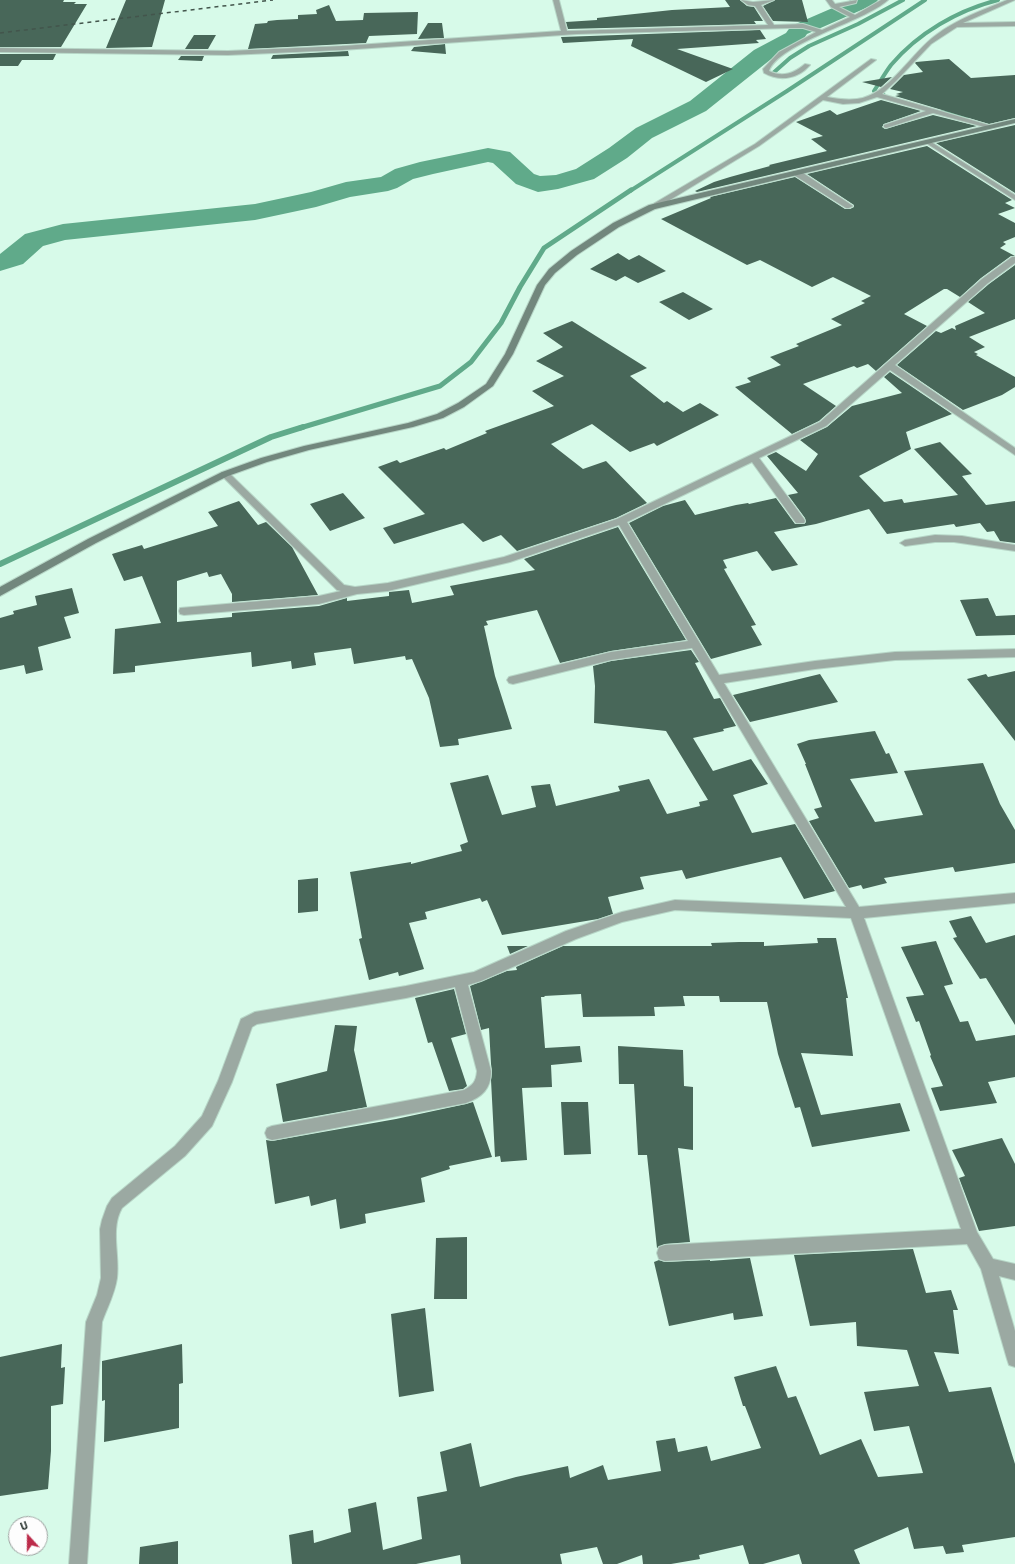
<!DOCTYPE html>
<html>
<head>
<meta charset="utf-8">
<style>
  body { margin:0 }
  #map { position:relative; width:1015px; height:1564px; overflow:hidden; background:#d7fae9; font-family:"PT Sans",sans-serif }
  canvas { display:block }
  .north { position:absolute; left:8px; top:1516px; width:40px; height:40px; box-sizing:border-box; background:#fdfdfd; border:1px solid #9ea3a1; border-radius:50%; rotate:339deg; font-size:11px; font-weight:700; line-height:16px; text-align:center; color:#0f1c16 }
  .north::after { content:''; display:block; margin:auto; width:14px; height:18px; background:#bc2b4a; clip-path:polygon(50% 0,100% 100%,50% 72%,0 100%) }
</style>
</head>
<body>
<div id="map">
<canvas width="1015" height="1564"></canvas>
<div class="north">U</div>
</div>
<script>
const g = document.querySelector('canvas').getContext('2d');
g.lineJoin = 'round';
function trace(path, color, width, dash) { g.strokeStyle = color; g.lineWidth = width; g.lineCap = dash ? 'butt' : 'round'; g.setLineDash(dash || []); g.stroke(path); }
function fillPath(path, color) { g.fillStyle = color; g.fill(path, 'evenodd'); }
const streamFar2 = new Path2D(`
  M772 74 790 58 809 46 858 24 903 0
  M884 95 874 91C880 82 885 73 891 65 918 33 958 10 998 0
  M940 112 967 116
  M630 191 787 91 925 0`);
const streamFar1 = new Path2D(`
  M300 428 440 386 471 362 501 323 520 287 544 248 631 190`);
const stream = new Path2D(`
  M0 564 271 437 303 427`);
const river = new Path2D(`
  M851 0H878L875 4 807 34 802 41 770 60 706 111 652 138 627 158 594 179 558 189 538 192 516 184 493 163 488 162 433 174 413 179 397 188 388 191 350 197 316 207 255 220 65 240 43 246 23 264 0 271V254L25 234 63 224 255 204 311 192 346 182 381 177 395 169 420 162 488 148 510 152 534 174 540 176 556 175 576 169 609 148 636 128 690 101 754 50 786 33 791 26Z`);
const building = new Path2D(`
  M0 0H64L63 2H76L74 4H87L61 47H0Z
  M126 0H165L152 47 106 48Z
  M725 0H740L747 6 754 7 763 21H754L756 24 568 29 566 22 597 20V18L672 10 730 7Z
  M775 0H802L808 22 773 21 763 6Z
  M329 5 336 21 363 20 364 13 418 12 417 34 369 36 366 43 248 49 255 24 267 23 268 21 277 20 298 19V15L317 14 316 10Z
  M428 23H442L444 38 418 39Z
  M760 30 766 39 756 40 759 43 677 49 733 69 706 82 631 46 633 39 563 43 561 37Z
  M194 35H216L208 49H185Z
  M445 44 446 54 411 51 414 47Z
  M348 51 349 56 271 59 273 55Z
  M0 54H56L53 60H22L18 66H0Z
  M181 56H204L202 61 178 60Z
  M949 59 971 78 1015 75V118L989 124 895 96 900 95 896 94 903 92 890 89 904 75 923 72 915 63 916 62Z
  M892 77 881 87 862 82Z
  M881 100 921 111 884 124 882 127 885 129 933 115 977 126 697 192 695 191 714 182 730 177 770 166 769 165 827 151 811 139 823 136 796 122 830 110 837 115Z
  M1015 125V193L936 143Z
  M927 146 1012 200 1005 203 1015 208 998 214 1015 223V237L1003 242 1006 244 1000 248 1015 256H1011L981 278 960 297 947 289H944L904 314 927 326 876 371 868 364 857 368 854 366 803 384 836 406 819 421 792 434 735 387 751 382 747 378 781 365 770 357 799 346 796 344 842 325 831 319 865 303 861 301 871 296 833 277 812 287 760 260 747 265 661 219 711 198 710 197 795 177 845 209H850L854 207V205L807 174Z
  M618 253 629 260 639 255 666 271 638 283 625 276 616 281 590 269Z
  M1015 265V319L969 337 985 347 974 352 978 354 976 355 1015 377V387L1002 395 963 410 897 365 936 331 941 333 952 328 956 330 955 326 985 313 968 302 989 284Z
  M683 292 713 309 689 320 659 302Z
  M572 321 647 368 630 376 664 403 667 401 683 412 700 403 719 415 657 446 654 443 630 452 592 424 551 444 583 469 606 461 647 503 616 518 517 551 501 535 483 542 463 523 394 544 383 528 425 514 378 467 397 460 400 463 444 448 446 450 487 433 485 431 554 406 532 391 564 376 536 361 563 347 543 333Z
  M890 372 952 414 906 432 911 449 859 476 884 502 902 499 904 503 958 495 914 449 940 442 972 474 962 476 986 505 1015 501V543L1000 541 994 531 987 532 980 523 956 527 954 524 887 534 869 509 816 524 774 532 798 565 772 571 757 551 723 560 727 568 724 569 756 625 751 626 762 645 711 659 629 523 663 506 685 500 695 515 736 505 748 503 749 504 776 498 795 524H804L806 522 805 518 788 495 798 493 767 456 776 452 806 471 818 454 800 440 827 427 852 406 902 393 884 377Z
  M343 493 365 518 330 531 310 504Z
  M239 501 258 525 266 522 292 547 318 595 232 602V594L221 574 209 577 207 572 177 581V622L232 617V613L319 606 347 598V601L389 596V592L409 590 412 603 454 595 450 586 535 570 524 559 618 527 686 640 611 651 560 663 537 610 486 621 488 625 484 626 495 676 512 729 458 739 459 745 440 747 429 698 412 659 406 660 405 656 354 664 351 648 314 653 316 665 292 669 291 661 252 667 251 652 135 666V672L113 674 115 629 161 623 142 576 124 581 112 554 142 545 144 549 218 526 208 512Z
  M72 588 79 613 64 617 71 638 38 647 43 670 26 674 24 665 0 670V618L14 614 13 611 37 605 35 596Z
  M988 598 996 616 1015 615V635L976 636 960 600Z
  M691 650 699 662 695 663 714 699 720 698 736 726 723 729 724 731 693 738 713 771 751 759 768 784 733 795 752 833 795 824 835 891 804 899 781 857 686 879 682 870 640 877 644 889 608 897 613 914 598 919 502 935 487 900 482 902 480 898 425 912 427 919 409 923 424 969 399 976 398 972 369 980 359 939 362 938 350 872 411 862V864L462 851 460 845 468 842 450 783 488 775 502 815 536 807 531 786 550 784 556 806 620 791 618 786 649 779 667 814 700 806 699 802 708 800 666 731 594 723 595 686 593 666 611 661Z
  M1015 671V741L967 679 986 674 988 677Z
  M820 674 838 702 750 722 733 695Z
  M875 731 886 754 889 753 898 773 850 779 875 822 923 815 904 771 983 763 1000 804 1015 830V863L955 872 953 867 884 878 887 883 863 889 861 885 849 888 809 821 819 818 814 809 822 807 805 764H806L797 744 809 740Z
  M318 878V911L298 913V880Z
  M971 916 986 943 1015 935V1025L986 978 980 979 953 938 957 937 949 921Z
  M817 938H836L848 998H846L853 1056 801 1053 821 1115 900 1103 910 1131 812 1147 800 1107 795 1108 778 1054 767 1002H720L719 996H683L685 1006 654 1007 655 1016 583 1017 581 994 544 996 545 997H541L545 1048 580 1046 582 1062 551 1065 552 1087 522 1088 527 1160 501 1162 500 1156 495 1157 491 1080 492 1071 491 1064 489 1028 481 1030 470 986 507 971 517 970 516 967 563 946H712L711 943 739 942H764V946L818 943Z
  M936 941 953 984 944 986 960 1022 968 1021 976 1041 1015 1035V1077L988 1082 997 1103 940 1111 931 1088 943 1086 930 1056 931 1055 919 1021 916 1022 906 997 924 995 901 947Z
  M507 946H528L510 954Z
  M454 989 466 1034 451 1038 467 1086 463 1089 449 1091 432 1042 428 1043 415 998Z
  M335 1025 357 1026 354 1050 367 1107 283 1122 276 1084 327 1071Z
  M618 1046 683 1050 684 1086 693 1087V1150L678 1148 690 1242 665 1244 657 1248 647 1155H638L634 1084H619Z
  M473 1102 492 1157 449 1166 450 1169 421 1178 425 1202 365 1214 366 1223 340 1229 336 1199 311 1206 309 1196 275 1204 266 1140 272 1141 396 1119 466 1104Z
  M561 1102H588L591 1154 564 1155Z
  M1002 1138 1015 1164V1226L979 1231 959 1178 965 1176 952 1150Z
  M467 1237V1299H434L436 1238Z
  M913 1249 926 1293 951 1290 958 1310H953L959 1354 934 1352 949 1392 991 1387 1015 1464V1537L962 1545 964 1552 946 1554 943 1546 914 1549 908 1527 854 1550 860 1564H802L799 1554 763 1564H749L743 1545 699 1555 700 1559 671 1564H643L642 1555 617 1564H603L597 1547 560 1554 562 1564H461L460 1555 416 1564H292L289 1535 313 1530 314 1543 351 1532 348 1509 376 1502 383 1550 422 1539 417 1497 447 1491 440 1452 471 1443 480 1487 516 1477 568 1466 570 1478 603 1465 608 1480 661 1471 656 1441 675 1438 678 1452 707 1446 711 1461 761 1448 745 1406H743L734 1377 776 1366 788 1398 796 1396 820 1455 861 1439 878 1477 923 1473 909 1426 874 1431 864 1392 919 1386 907 1350 857 1346 856 1322 810 1326 794 1255Z
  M750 1258 763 1316 734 1320 733 1313 669 1326 654 1262 659 1260 665 1262 710 1260V1261Z
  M425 1308 434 1391 399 1397 391 1314Z
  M62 1344 61 1368 65 1367 63 1404 51 1406V1451L48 1489 0 1496V1357Z
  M182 1344 183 1383 179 1384V1428L104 1442 105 1400 102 1401V1361Z
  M178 1541V1564H139L140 1547Z`);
const street = new Path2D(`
  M553 0H559L567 31 768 25 755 6 748 5 741 0 753 2 774 0 761 5 774 25 803 24 822 30 850 17 831 7 826 0H832L835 4 857 0 856 3 839 7 855 15 881 0H888C864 22 779 43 769 71 783 78 794 73 805 64L810 65C798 79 780 82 764 73L763 69 779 52 816 32 803 28H791L577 34 342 50 228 55 0 52V48L228 51 342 46 561 31Z
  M1007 0H1015L963 23 1015 22V26L957 27 931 44 896 81 882 94 992 126V128H988L933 113 886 128 884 127V125L926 111 877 97 859 103 843 104 823 100 759 146 655 209H649L648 207 755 144 871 59 876 60 827 97C837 99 847 100 857 99 888 96 912 52 936 35 957 19 983 10 1007 0Z
  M928 140 1015 195V200L926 143 924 142Z
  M794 171H800L853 206 849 208H846L794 175Z
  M1012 257H1015V263L988 283 895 365 1015 448V455L890 370 826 426 759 458 804 519 805 521 804 523H796L752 462 627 522 719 675 815 661 895 652 1015 649V657L895 660 815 669 724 683 859 907 1015 893V903L864 918 977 1232 993 1259 1015 1264V1280L999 1276 1015 1331V1367L1009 1365 1007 1359 981 1269 967 1244 665 1261 659 1259 657 1253 659 1247 665 1245 961 1229 851 918 675 910 622 922 576 939 481 981 468 985 491 1071C491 1089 482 1097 466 1103L272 1140 267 1138 265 1133 267 1128 272 1126 464 1090C473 1085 476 1082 477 1071L455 987 406 998 257 1024 252 1027 232 1082 212 1126 185 1156 122 1208C110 1229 120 1255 117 1278 115 1293 107 1308 102 1322L87 1564H69L86 1322 97 1295 101 1278 100 1229 102 1220 107 1206 112 1198 175 1146 202 1116 218 1081 241 1019 255 1012 406 986 474 972 566 931 622 912 675 900 846 907 692 648 611 660 513 684 509 683 507 680 509 677 611 652 688 641 619 525 510 562 388 591 357 594 319 604 184 615 180 614 179 611 180 608 319 596 341 591 337 590 222 476 220 474 222 472H228L344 585 355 587 388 583 504 557 617 519 820 422 982 279Z
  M935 535 962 536 1015 545V551L954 542H935L905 546 900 543 905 540Z`);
const secondary = new Path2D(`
  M1015 119V123L655 209 619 227 577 255 555 273 545 285 513 354 493 386 464 407 443 418 413 427 309 450 267 462 228 476 96 543 0 596V587L88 539 222 472 261 458 304 446 408 423 437 414 458 403 486 384 505 354 537 285 549 269 571 251 613 223 649 205Z`);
const rail = new Path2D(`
  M0 33 273 0`);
trace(streamFar2, '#60aa8a', 4);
trace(streamFar1, '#60aa8a', 5);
trace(stream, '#60aa8a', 6);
fillPath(river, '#60aa8a');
fillPath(building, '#486759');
trace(street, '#b7d6c7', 2);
trace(secondary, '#b7d6c7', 2);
fillPath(street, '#9ba9a2');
fillPath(secondary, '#72877d');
trace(rail, '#43554c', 1.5, [4, 4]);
</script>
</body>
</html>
